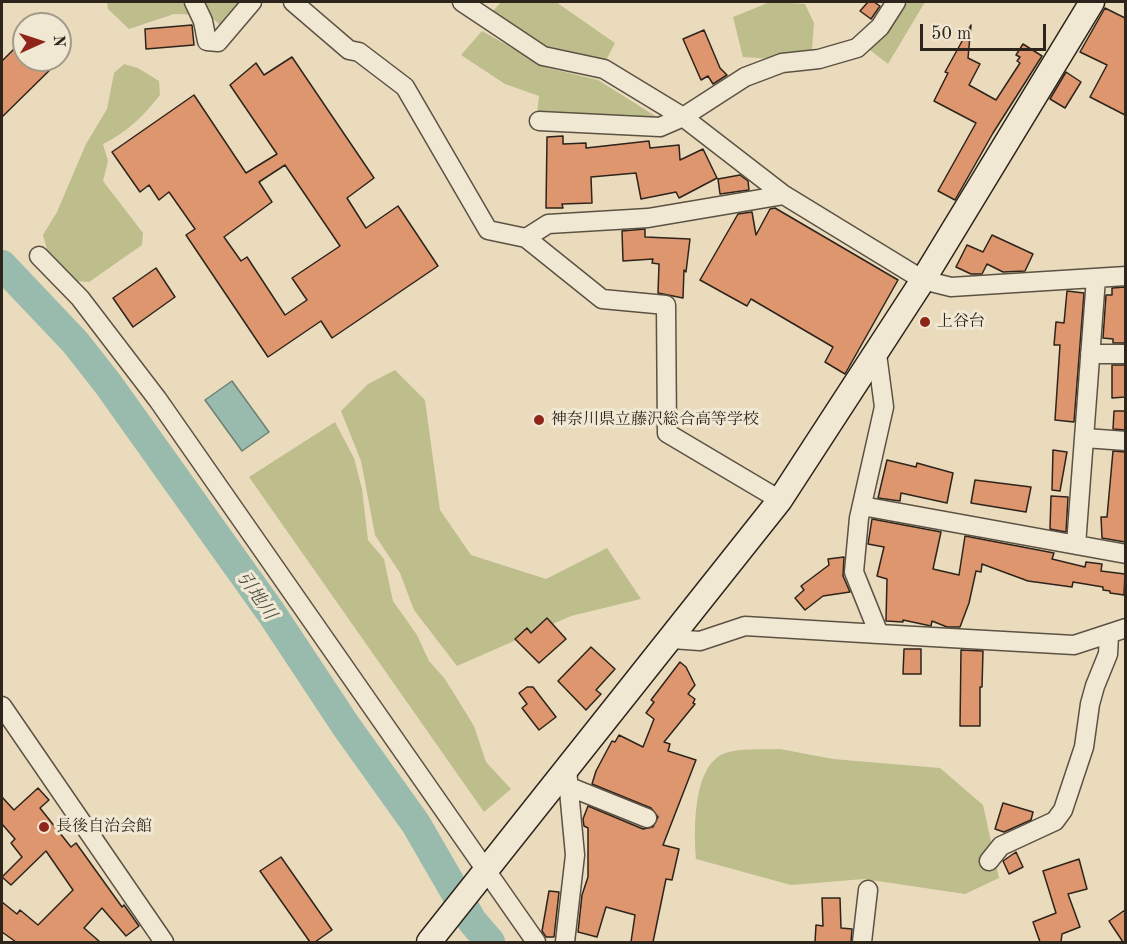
<!DOCTYPE html>
<html>
<head>
<meta charset="utf-8">
<style>
  body { margin:0 }
  #map { position:relative; width:1127px; height:944px; overflow:hidden; background:#eadbbd; font-family:"Old Standard TT",serif }
  canvas { display:block }
  .frame { position:absolute; inset:0; border:3px solid #2d241b; pointer-events:none }
  .north { position:absolute; left:12px; top:12px; width:60px; height:60px; box-sizing:border-box; background:#f1e8d4; border:2px solid #a39a8a; border-radius:50%; rotate:87deg; font-size:16px; font-weight:700; line-height:24px; text-align:center; color:#2d241b }
  .north::after { content:''; display:block; margin:auto; width:21px; height:27px; background:#8f2418; clip-path:polygon(50% 0,100% 100%,50% 72%,0 100%) }
  .scale { position:absolute; left:920px; top:24px; width:126px; height:27px; box-sizing:border-box; border:3px solid #2d241b; border-top:0; padding-left:8px; font-size:18px; line-height:21px; white-space:nowrap; color:#2d241b; -webkit-text-stroke:4px #f1e8d4; paint-order:stroke }
</style>
</head>
<body>
<div id="map">
<canvas width="1127" height="944"></canvas>
<div class="frame"></div>
<div class="north">N</div>
<div class="scale">50 m</div>
</div>
<script>
const g = document.querySelector('canvas').getContext('2d');
g.lineJoin = 'round';
function fillPath(path, color) { g.fillStyle = color; g.fill(path, 'evenodd'); }
function trace(path, color, width, dash) { g.strokeStyle = color; g.lineWidth = width; g.lineCap = dash ? 'butt' : 'round'; g.setLineDash(dash || []); g.stroke(path); }
function drawText(font, color, halo, rows, align = 'center') {
  g.font = font + ' "Old Standard TT","Noto Serif JP",serif'; g.lineWidth = 6; g.setLineDash([]); g.textBaseline = 'middle'; g.strokeStyle = halo; g.fillStyle = color; for (const [text, x, y, turn = 0] of rows) {
    g.save(); g.translate(x, y); g.rotate((+turn || 0) * Math.PI / 180); g.textAlign = isNaN(turn) ? turn : align; if (halo) g.strokeText(text, 0, 0); g.fillText(text, 0, 0); g.restore();
  }
}
const green = new Path2D(`
  M107 2H244L220 25 209 15 174 14 129 29 108 9Z
  M501 2H556L615 43 605 62 546 49 493 11Z
  M770 2 805 4 814 23 812 49 774 59 743 57 733 17Z
  M903 2H925L888 64 866 47Z
  M482 31 548 68 598 80 660 119 537 114 539 96 505 84 461 55Z
  M124 64 138 68 159 81 160 95C144 115 128 132 103 144L108 161 103 181 143 233 142 245 89 282 75 281 48 253 43 235 57 212 86 144 107 109 114 73Z
  M395 370 425 400 440 510 471 555 546 579 607 548 641 599 571 616 457 666 414 610 400 573 375 535 361 461 341 411 368 384Z
  M335 422 354 458 362 489 368 540 384 559 393 601 417 635 429 661 445 679 474 726 486 762 511 789 484 812 249 477Z
  M780 749 833 759 940 768 983 805 999 878 965 894 864 879 791 885 696 859C694 830 692 760 729 752 745 748 764 750 780 749Z`);
const water = new Path2D(`
  M232 381 269 432 242 451 205 400Z`);
const river = new Path2D(`
  M2 265 75 342 108 384 272 614 346 726 416 824 472 921 490 942`);
const building = new Path2D(`
  M868 2H874L880 6 871 19 860 11Z
  M1105 8 1125 18V115L1090 97 1107 65 1080 52Z
  M192 25 194 45 146 49 145 29Z
  M971 25 968 58 980 64 969 85 996 100 1020 63 1017 61 1020 57 1016 55 1023 44 1042 56 993 133 955 200 938 191 976 123 934 101 948 73 945 72Z
  M704 30 720 68 727 75 713 84 708 76 701 80 683 39Z
  M24 39V60H60L2 117V61Z
  M292 57 374 178 347 198 366 228 398 206 438 266 332 338 321 321 268 357 186 235 195 229 169 192 159 200 149 185 140 192 112 152 194 95 246 173 277 154 230 85 256 63 264 75ZM285 165 340 246 292 278 307 300 285 315 247 257 241 261 224 237 272 202 259 182Z
  M1066 72 1081 82 1065 108 1050 99Z
  M563 136V144L586 143V148L649 141 650 148 679 145 680 160 703 149 717 178 679 198 676 192 641 199 636 173 591 177 592 203 562 204 563 208H546L547 137Z
  M740 175 748 181 749 190 720 194 718 179Z
  M775 208 898 280 845 374 825 362 833 347 751 299 747 306 700 280 738 214 752 212 756 235 770 209Z
  M645 229V237L690 239 686 272 684 270 683 298 658 293 659 264 652 263 653 259 623 261 622 231Z
  M992 235 1033 254 1025 271 1003 272 987 264 982 274H971L956 267 967 245 983 252Z
  M156 268 175 297 133 327 113 298Z
  M1125 287V343H1113V339L1103 338 1106 295H1112V288Z
  M1067 291 1084 293 1074 422 1055 420 1060 345H1054L1056 322 1064 323Z
  M1112 365H1125V397L1112 398Z
  M1114 411H1125V430L1113 429Z
  M1053 450 1067 452 1060 491 1052 490Z
  M1113 451 1125 452V542L1102 538 1101 517H1107Z
  M887 460 916 467 917 463 953 473 947 503 901 493 900 501 878 498Z
  M975 480 1031 487 1026 512 971 503Z
  M1051 496 1068 497 1066 532 1050 529Z
  M872 519 941 532 933 569 959 575 965 536 1054 553 1052 559 1085 567 1086 562 1102 564 1101 571 1125 574 1124 595 1110 593V591L1103 590V587L1073 582 1072 587 1028 581 982 564 981 572 976 571 969 603 960 627H947L932 621 931 626 903 620V622L886 621 887 579 877 576 884 547 868 544Z
  M844 557 843 576 850 592 823 596 805 610 795 598 804 590 801 586 829 565 828 559Z
  M547 618 566 639 539 663 515 639 527 628 531 633Z
  M591 647 615 669 596 690 601 694 586 710 558 681Z
  M904 649H921V674H903Z
  M961 650 983 651 982 687H980V726H960Z
  M680 662 686 667 695 685 688 694 695 699 693 703 695 704 664 742 670 744 668 751 696 760 663 845 679 849 672 880 666 879 653 942H631L635 915 606 907 597 937 578 932 582 895 588 877V828L584 826 583 819 588 806 643 829 653 827 658 817 651 808 592 784 596 771 612 741 615 742 619 735 643 747 654 719 646 713 654 702 651 700Z
  M527 687H533L556 717 539 730 522 708 527 704 519 693Z
  M38 788 49 800 40 808 71 847 76 843 122 907 124 905 139 926 126 936 102 908 84 928 100 942H16L2 932V902L17 914 20 910 38 925 73 890 46 851 11 885 2 877 22 857 11 843 15 839 2 824V797L14 810Z
  M1003 803 1033 812 1031 820 1004 832 995 829Z
  M1016 852 1023 867 1009 874 1003 861Z
  M281 857 332 930 315 942H310L260 871Z
  M1079 859 1087 889 1068 894 1080 927 1062 934 1061 942H1040L1033 922 1056 913 1043 871Z
  M549 891 559 892 554 937H546L542 931Z
  M822 898H840L841 928 852 929 851 942H815L816 925 823 926Z
  M1125 910V942H1123L1109 921Z`);
const street = new Path2D(`
  M194 2 203 21 207 41 218 42 252 2
  M293 2 349 50 359 52 405 87 488 230 526 238 602 299 666 305 667 433 780 500
  M462 2 543 56 604 69 683 117 784 195 923 280 951 287 1126 276
  M539 121 660 127 683 117 745 77 782 63 819 59 857 48 880 27 896 2
  M526 238 548 224 648 218 784 195
  M39 256 80 298 158 400 536 942
  M877 354 884 407 859 518 854 572 879 634 1074 645 1126 628
  M1090 354H1126
  M1085 438 1126 441
  M862 506 1126 554
  M1076 545 1096 278
  M672 639 700 641 745 626 879 634
  M2 706 164 942
  M570 787 647 818
  M989 861 1001 846 1055 821 1063 810 1084 747 1090 704 1095 686 1108 654 1109 636
  M565 942 575 855 567 769
  M862 942 868 890`);
const secondary = new Path2D(`
  M429 942 780 500 923 280 1092 2`);
const markers = [
  [925,322,6,"#8f2418"],
  [539,420,6,"#8f2418"],
  [44,827,6,"#8f2418"]
];
const poiNames = [
  ["上谷台",937,322],
  ["神奈川県立藤沢総合高等学校",551,420],
  ["長後自治会館",56,827]
];
const waterNames = [
  ["引地川",256,596,55]
];
fillPath(green, '#bdbe8c');
fillPath(water, '#98bbad');
trace(water, '#6d7f73', 1.5);
trace(river, '#98bbad', 30);
fillPath(building, '#dd966e');
trace(building, '#2d241b', 1.5);
trace(street, '#5c5244', 21);
trace(secondary, '#2d241b', 27);
trace(street, '#f1e8d4', 18);
trace(secondary, '#f1e8d4', 24);
for (const [x, y, r, color] of markers) { const dot = new Path2D(); dot.arc(x, y, r, 0, 2 * Math.PI); g.fillStyle = color; g.fill(dot); trace(dot, '#f1e8d4', 2); }
drawText('16px', '#2d241b', '#f1e8d4', poiNames, 'left');
drawText('italic 18px', '#4d5147', '#f1e8d4', waterNames);
</script>
</body>
</html>
